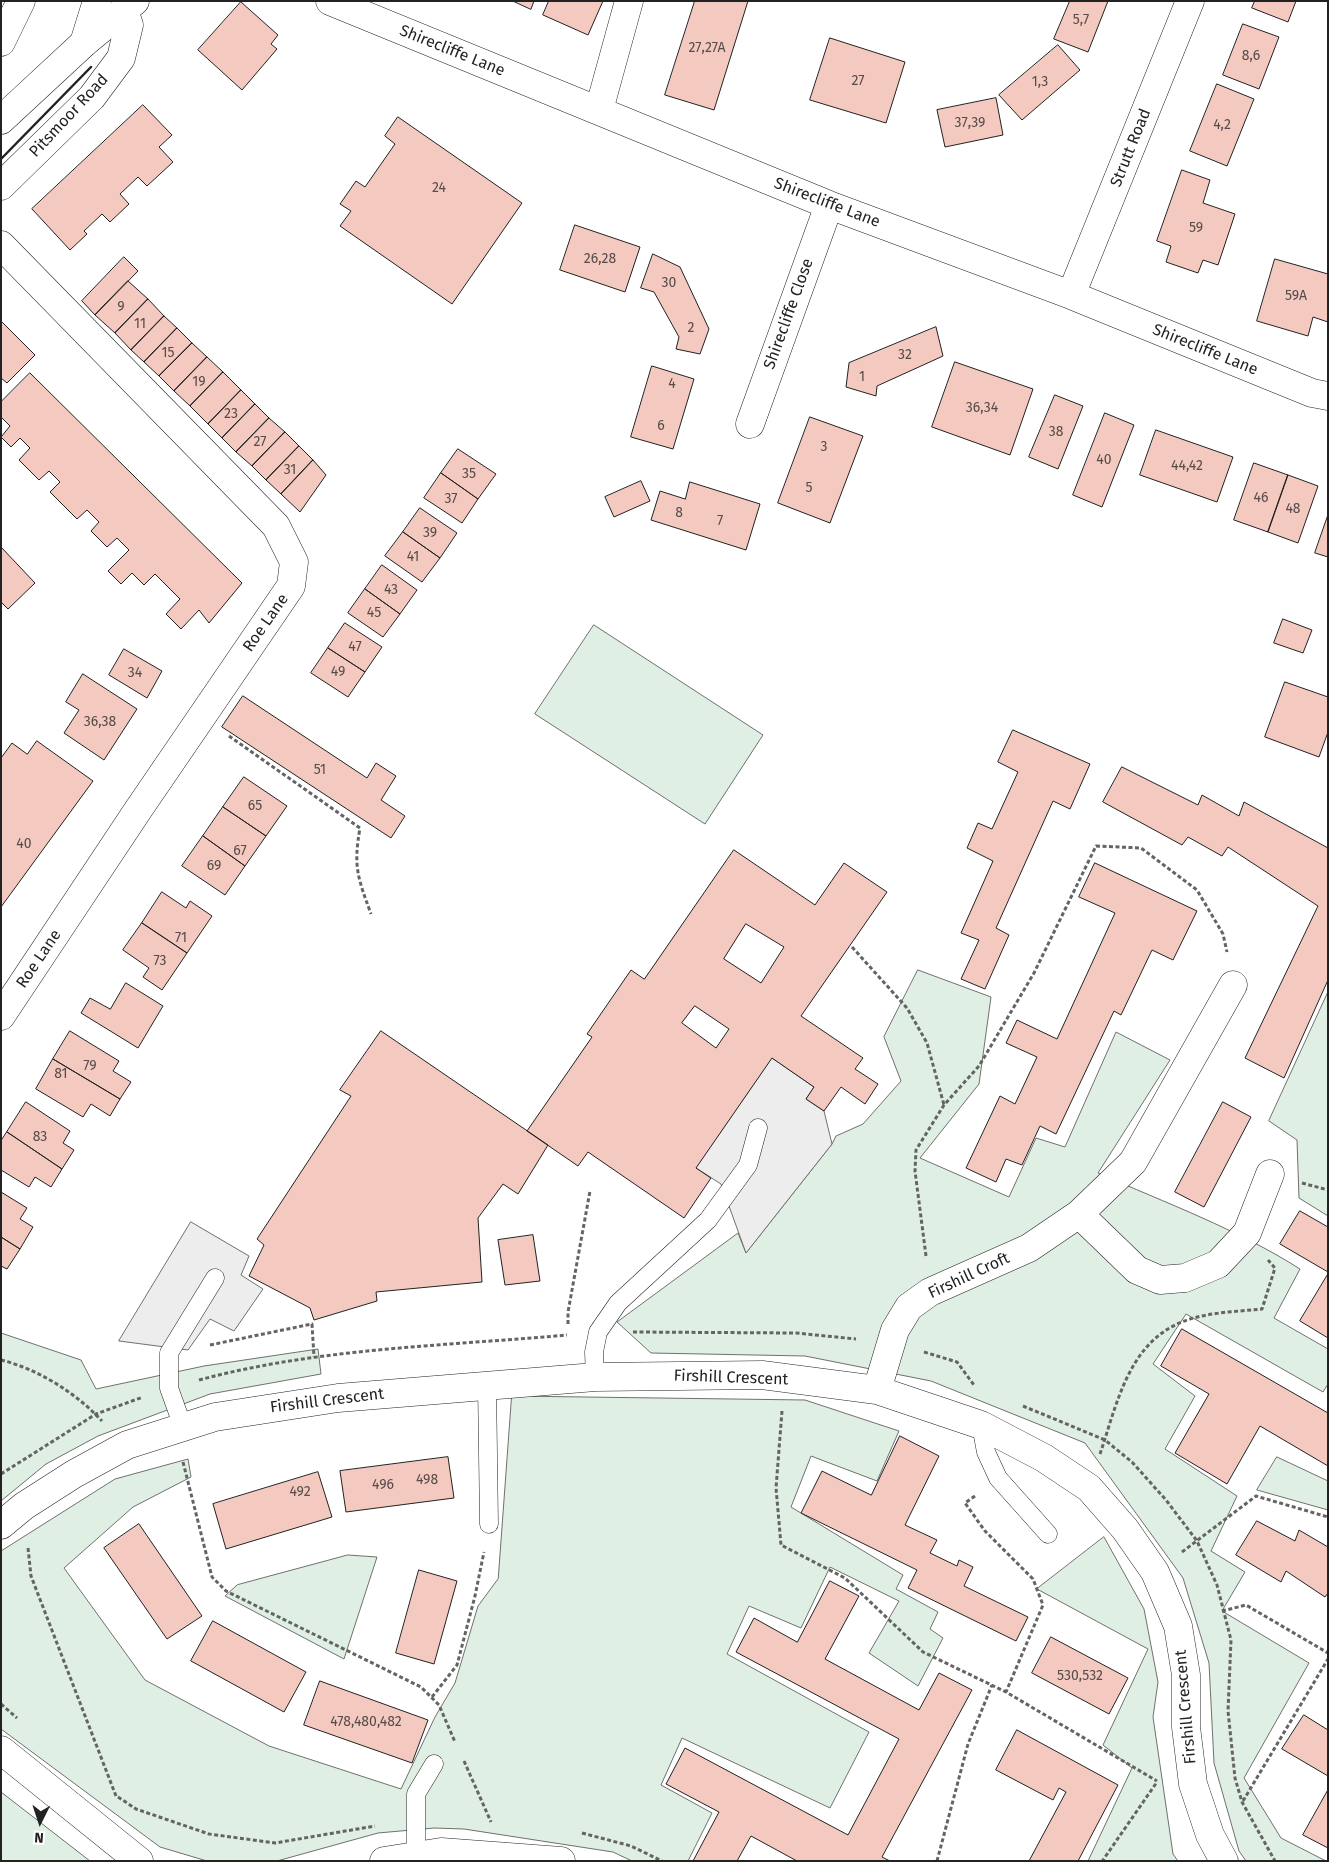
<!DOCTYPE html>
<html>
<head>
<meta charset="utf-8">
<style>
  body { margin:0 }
  #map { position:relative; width:1329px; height:1862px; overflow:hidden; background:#fff; font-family:"Fira Sans",sans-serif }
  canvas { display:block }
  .frame { position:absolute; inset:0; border:2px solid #222; pointer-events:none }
  .north { position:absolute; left:15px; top:1797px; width:50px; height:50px; -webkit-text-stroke:4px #fff; paint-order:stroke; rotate:184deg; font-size:14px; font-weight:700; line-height:20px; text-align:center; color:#222 }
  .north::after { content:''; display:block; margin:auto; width:18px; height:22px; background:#222; clip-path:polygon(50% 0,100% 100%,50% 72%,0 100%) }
</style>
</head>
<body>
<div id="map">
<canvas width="1329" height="1862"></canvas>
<div class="frame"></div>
<div class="north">N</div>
</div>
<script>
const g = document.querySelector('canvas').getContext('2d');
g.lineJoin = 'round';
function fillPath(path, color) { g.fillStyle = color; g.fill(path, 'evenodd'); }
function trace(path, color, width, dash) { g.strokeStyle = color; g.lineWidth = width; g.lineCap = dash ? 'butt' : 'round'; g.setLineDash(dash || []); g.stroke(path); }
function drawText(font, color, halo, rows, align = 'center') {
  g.font = font + ' "Fira Sans",sans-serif'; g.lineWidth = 4; g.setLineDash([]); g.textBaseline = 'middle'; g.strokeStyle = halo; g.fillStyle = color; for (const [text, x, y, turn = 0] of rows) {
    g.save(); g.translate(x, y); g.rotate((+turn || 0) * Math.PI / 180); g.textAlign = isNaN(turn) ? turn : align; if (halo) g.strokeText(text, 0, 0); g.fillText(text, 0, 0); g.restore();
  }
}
const green = new Path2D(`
  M594 625 763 735 705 824 535 714Z
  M918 970 991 997 979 1084 920 1158 1009 1197 1036 1138 1065 1147 1116 1032 1170 1060 1098 1173C1166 1203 1237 1229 1300 1269L1274 1318 1328 1349V1384L1323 1392 1186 1314 1153 1364 1195 1396 1165 1449 1237 1496 1211 1551 1245 1572 1222 1611 1309 1663 1244 1778 1281 1838 1326 1861H1246L1239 1851 1214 1763 1209 1663 1183 1578 1085 1443 931 1381 805 1356 651 1353 617 1322 738 1233 746 1253 832 1144 836 1136 863 1124 901 1081 884 1037Z
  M1328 992V1216L1299 1198 1297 1140 1269 1121Z
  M1 1333 81 1360 96 1389 204 1366 318 1349 321 1374 210 1394 98 1436 46 1464 1 1501Z
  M512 1396 805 1400 899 1431 877 1481 811 1456 791 1507 903 1575 896 1589 938 1612 930 1629 943 1638 918 1686 869 1653 899 1601 830 1567 801 1628 749 1606 727 1654 869 1732 830 1808 682 1738 661 1785 712 1813 688 1861H632L613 1852 464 1829 434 1828 378 1833 277 1861H207L160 1847 1 1729V1551L115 1479 188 1459 191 1477 133 1507 64 1568 145 1680 269 1746 401 1789 435 1717 455 1683 478 1606 498 1579Z
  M1277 1457 1328 1481V1510L1257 1490Z
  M1104 1537 1144 1609 1158 1682 1153 1717 1173 1854 1178 1861H1088L1132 1768 1103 1745 1148 1649 1037 1589Z
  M348 1555 377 1557 344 1659 225 1596 237 1585Z
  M1 1792 90 1861H1Z`);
const parking = new Path2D(`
  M772 1058 814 1087 806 1099 824 1111 832 1144 746 1253 721 1184 696 1168Z
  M191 1222 249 1256 241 1275 263 1289 234 1331 210 1319 188 1350 119 1341Z`);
const building = new Path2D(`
  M513 1H534L531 9Z
  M549 1H603L588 35 543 15Z
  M695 1H748L714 110 665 95Z
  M1070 1H1108L1088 52 1054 39Z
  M1255 1H1296L1288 22 1252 8Z
  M241 2 278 35 271 44 277 49 242 90 198 50Z
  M1243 24 1279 37 1259 89 1223 75Z
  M830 38 905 62 886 123 810 100Z
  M1058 45 1080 70 1022 120 999 95Z
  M1217 84 1254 99 1227 166 1190 151Z
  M996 98 1003 135 945 147 937 110Z
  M143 105 172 135 159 147 173 162 147 186 138 177 120 194 129 204 110 222 102 214 84 231 87 234 70 250 32 209Z
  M398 117 522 203 452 304 340 226 351 211 340 204 356 181 365 187 395 144 385 136Z
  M1182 170 1210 180 1203 203 1235 214 1218 265 1203 260 1198 273 1166 262 1171 246 1157 241Z
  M575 225 640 247 625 292 560 270Z
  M653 254 680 267 709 329 700 354 676 349 679 337 654 292 641 288Z
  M124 257 138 271 95 315 82 301Z
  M1275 259 1328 274V322L1313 317 1308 336 1257 321Z
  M128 281 148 299 115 333 95 315Z
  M148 299 164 316 131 350 115 333Z
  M164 316 177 328 144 362 131 350Z
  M1 321 35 355 7 383 1 378Z
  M936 327 943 356 877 386 876 396 846 387 849 363Z
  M177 328 192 343 159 376 144 362Z
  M192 343 207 357 174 391 159 376Z
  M207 357 223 372 190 406 174 391Z
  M955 362 1033 389 1010 455 932 427Z
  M652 366 694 379 673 449 631 437Z
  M223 372 241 390 208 424 190 406Z
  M30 373 242 583 209 623 199 610 181 629 166 614 180 599 155 574 144 585 132 573 121 584 108 571 129 550 117 538 107 547 91 531 99 522 87 510 77 519 50 492 60 482 49 471 39 480 19 460 30 448 20 438 11 447 1 437 10 426 1 417V402Z
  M241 390 255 404 222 438 208 424Z
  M1055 395 1083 406 1058 469 1029 457Z
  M255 404 269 418 236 452 222 438Z
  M1105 413 1134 425 1102 507 1073 495Z
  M810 417 863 436 830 523 778 503Z
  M269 418 285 432 252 466 236 452Z
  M1156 430 1233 457 1217 502 1140 475Z
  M285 432 299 446 266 480 252 466Z
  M299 446 313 460 281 494 266 480Z
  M458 449 496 474 478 499 441 473Z
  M313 460 326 475 300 512 281 494Z
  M1254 463 1288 475 1268 532 1234 520Z
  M441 473 478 499 462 523 424 498Z
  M1288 475 1318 486 1298 543 1268 532Z
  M641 481 650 501 614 517 605 497Z
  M690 482 760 504 746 550 651 520 660 491 685 499Z
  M420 508 457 533 440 558 403 532Z
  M1328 515V557L1315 553Z
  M403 532 440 558 422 582 385 556Z
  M1 547 35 583 8 609 1 602Z
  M382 565 417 590 400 614 365 589Z
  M365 589 400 614 383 637 348 613Z
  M1283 619 1312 630 1303 653 1274 643Z
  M345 623 382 647 365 672 328 648Z
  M328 648 365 672 348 697 311 673Z
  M124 649 162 671 147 698 109 675Z
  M83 674 137 709 104 760 64 733 79 710 66 702Z
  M1285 682 1328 697V732L1319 757 1265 737Z
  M243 696 367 778 376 763 396 776 381 800 405 816 391 838 222 727Z
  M1013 730 1090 764 1070 809 1053 801 996 928 1009 935 985 989 961 979 979 940 961 933 993 861 967 848 978 823 992 829 1018 772 998 762Z
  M37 741 93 781 1 907V758L12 743 27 754Z
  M1122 767 1198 805 1202 795 1239 816 1244 802 1328 848V980L1284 1078 1245 1058 1318 906 1228 847 1222 856 1188 837 1182 845 1103 802Z
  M244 777 287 806 266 836 223 807Z
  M223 807 266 836 245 866 203 836Z
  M203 836 245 866 225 895 182 866Z
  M734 850 815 905 844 863 887 892 801 1016 863 1058 855 1069 878 1084 865 1104 841 1087 824 1111 806 1099 814 1087 772 1058 696 1168 711 1178 684 1218 588 1152 578 1166 527 1131 592 1037 587 1034 631 970 644 979ZM746 924 784 947 761 983 724 959ZM695 1006 729 1029 716 1048 682 1023Z
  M1095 863 1197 911 1173 960 1152 950 1121 1015 1114 1011 1056 1134 1040 1126 1022 1165 1006 1159 996 1182 966 1168 1000 1096 1015 1104 1037 1057 1006 1043 1017 1020 1057 1039 1115 913 1079 897Z
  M162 892 186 908 190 901 212 916 187 953 142 923Z
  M142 923 187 953 162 990 143 977 149 968 123 950Z
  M126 983 163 1006 138 1048 81 1013 90 998 110 1009Z
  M70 1031 119 1061 113 1071 131 1082 120 1099 53 1059Z
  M381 1031 548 1145 518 1194 503 1184 478 1218 482 1282 376 1292 377 1301 314 1320 310 1308 249 1276 264 1245 257 1239 351 1096 340 1090Z
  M53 1059 120 1099 110 1116 91 1104 83 1117 36 1089Z
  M26 1102 70 1131 63 1143 74 1150 62 1169 7 1132Z
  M1223 1102 1251 1117 1204 1207 1175 1192Z
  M7 1132 62 1169 51 1187 35 1177 29 1187 1 1170V1141Z
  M1 1192 27 1208 20 1219 33 1227 20 1249 1 1237Z
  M1300 1211 1328 1227V1272L1280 1244Z
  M533 1235 540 1281 505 1285 498 1240Z
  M1 1237 20 1249 7 1269 1 1266Z
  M1328 1274V1338L1300 1321Z
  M1182 1329 1328 1413V1466L1260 1426 1227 1484 1175 1453 1209 1394 1161 1366Z
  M900 1436 939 1456 905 1525 937 1540 930 1553 957 1566 959 1560 973 1567 964 1586 1028 1617 1016 1641 908 1588 917 1570 801 1513 822 1471 871 1495Z
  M448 1457 454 1498 346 1512 340 1471Z
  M318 1472 332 1517 226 1549 213 1504Z
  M1257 1521 1295 1541 1299 1530 1328 1547V1593L1325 1597 1286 1571 1281 1582 1236 1555Z
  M139 1524 202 1616 167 1639 104 1548Z
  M419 1570 457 1581 434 1664 396 1653Z
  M830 1581 859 1596 825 1659 919 1710 939 1673 972 1690 882 1857 890 1861H797L751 1836 737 1861H693L719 1812 666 1784 685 1748 848 1835 899 1739 736 1652 754 1618 797 1642Z
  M213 1621 306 1672 284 1712 191 1661Z
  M1051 1637 1128 1678 1109 1714 1032 1673Z
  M320 1681 428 1720 412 1763 304 1725Z
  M1304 1715 1328 1730V1776L1282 1749Z
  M1017 1730 1118 1785 1078 1861H1029L1066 1792 1059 1788 1053 1800 996 1770Z
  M1328 1790V1848L1303 1835Z`);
const path = new Path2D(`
  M229 736 360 828C353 867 358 878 371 914
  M852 947 907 1008 927 1043 944 1105
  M1302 1183 1328 1190
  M926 1256 915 1171 916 1150 944 1105 979 1066 1034 973 1096 846 1141 848 1197 890 1223 934 1227 952
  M568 1324V1312L590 1191
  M633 1332 796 1333 856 1339
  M210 1345 312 1324 314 1357
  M924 1352 957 1362 974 1385
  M1 1360C38 1369 76 1393 102 1421
  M199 1380C318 1348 444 1346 567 1335
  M1023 1406 1105 1440 1132 1462 1166 1500 1197 1541 1217 1585 1231 1640 1228 1711 1235 1778 1242 1802 1275 1861
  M782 1411 776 1488 781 1545 845 1578 923 1652 1006 1692 1157 1781
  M1100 1454C1116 1407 1127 1349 1175 1325 1201 1312 1234 1312 1262 1309L1275 1268 1268 1260
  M183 1462 212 1577 226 1591 421 1687 439 1705 455 1742
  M1 1474 96 1414 143 1397
  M975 1496 965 1503 985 1531 1033 1579 1043 1605 1006 1692
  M28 1548 31 1576 116 1796
  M1182 1552 1256 1496 1328 1517
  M1222 1611 1246 1605 1328 1653
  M432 1697 457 1665 475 1596 484 1552
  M1 1704 17 1718
  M464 1761 491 1822
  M118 1797 136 1809 209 1834 275 1843 375 1826
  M1243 1801 1328 1659
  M582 1833 631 1846 662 1861
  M937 1861 968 1744 992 1685
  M1105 1861 1103 1860 1157 1782`);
const service = new Path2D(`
  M595 1377 594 1352 598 1332 618 1303 708 1220 748 1165 758 1128
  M487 1384 489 1524
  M981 1425 986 1452 998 1478 1048 1534
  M183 1427 169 1388V1353L215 1278
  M416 1856V1794L434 1764`);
const minor = new Path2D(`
  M330 1 829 205 1071 295 1312 393 1328 396
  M599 110 629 1
  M1 186 92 97 121 58 129 25 124 11
  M1 245 276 526 294 562 291 586 138 810 1 1016
  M1071 295 1190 1
  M750 424 829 205
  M1079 1214 1137 1270 1160 1280 1185 1278 1218 1264 1247 1233 1270 1174
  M877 1390 895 1330 909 1307 930 1292 1029 1248 1079 1214 1133 1162 1233 985
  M1 1525 24 1506 74 1474 127 1445 215 1417 338 1398 595 1377 762 1375 877 1390 981 1425 1044 1458 1089 1488 1125 1529 1155 1572 1178 1626 1186 1675V1727L1193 1784 1210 1835 1224 1861
  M1 1750 139 1861
  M384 1861 441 1852 561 1861`);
const secondary = new Path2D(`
  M84 43 135 1`);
const primary = new Path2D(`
  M1 42 21 1
  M1 120 84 43 97 1`);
const wall = new Path2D(`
  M1 159 91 67`);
const numberNames = [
  ["5,7",1081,20],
  ["27,27A",707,48],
  ["8,6",1251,56],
  ["27",858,81],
  ["1,3",1040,82],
  ["37,39",970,123],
  ["4,2",1222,125],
  ["24",439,188],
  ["59",1196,228],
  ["26,28",600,259],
  ["30",669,283],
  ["59A",1296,296],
  ["9",121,307],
  ["11",140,324],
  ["2",691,328],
  ["15",168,353],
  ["32",905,355],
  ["1",862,377],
  ["19",199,382],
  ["4",672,384],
  ["36,34",982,408],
  ["23",231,414],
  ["6",661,426],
  ["38",1056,432],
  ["27",260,442],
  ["3",824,447],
  ["40",1104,460],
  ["44,42",1187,466],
  ["31",290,470],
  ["35",469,474],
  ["5",809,488],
  ["46",1261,498],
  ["37",451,499],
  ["48",1293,509],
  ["8",679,513],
  ["7",720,521],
  ["39",430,533],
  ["41",413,557],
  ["43",391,590],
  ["45",374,613],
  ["47",355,647],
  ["49",338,672],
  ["34",135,673],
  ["36,38",100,722],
  ["51",320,770],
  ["65",255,806],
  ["40",24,844],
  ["67",240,851],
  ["69",214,866],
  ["71",181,938],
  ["73",160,961],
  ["79",90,1066],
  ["81",61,1074],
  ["83",40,1137],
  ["498",427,1480],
  ["496",383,1485],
  ["492",300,1492],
  ["530,532",1080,1676],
  ["478,480,482",366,1722]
];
const streetNames = [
  ["Shirecliffe Lane",452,51,22],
  ["Pitsmoor Road",69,116,-47],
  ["Strutt Road",1131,148,-68],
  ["Shirecliffe Lane",827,203,21],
  ["Shirecliffe Close",789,314,-70],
  ["Shirecliffe Lane",1205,350,22],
  ["Roe Lane",266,623,-55],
  ["Roe Lane",39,959,-56],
  ["Firshill Croft",969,1276,-25],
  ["Firshill Crescent",731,1378,2],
  ["Firshill Crescent",327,1401,-7],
  ["Firshill Crescent",1186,1707,-95]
];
fillPath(green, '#e0efe3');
trace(green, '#6f6f6f', 1);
fillPath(parking, '#ededed');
trace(parking, '#6f6f6f', 1);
fillPath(building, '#f3c9c0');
trace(building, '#222', 1);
trace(service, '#222', 19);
trace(minor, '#222', 29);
trace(secondary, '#222', 29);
trace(primary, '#222', 29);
trace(path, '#646464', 3, [4, 2.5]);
trace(service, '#fff', 18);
trace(minor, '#fff', 28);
trace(secondary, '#fff', 28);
trace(primary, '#fff', 28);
trace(wall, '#222', 2.5);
drawText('14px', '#564c4a', null, numberNames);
drawText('16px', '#222', '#fff', streetNames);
</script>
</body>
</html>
